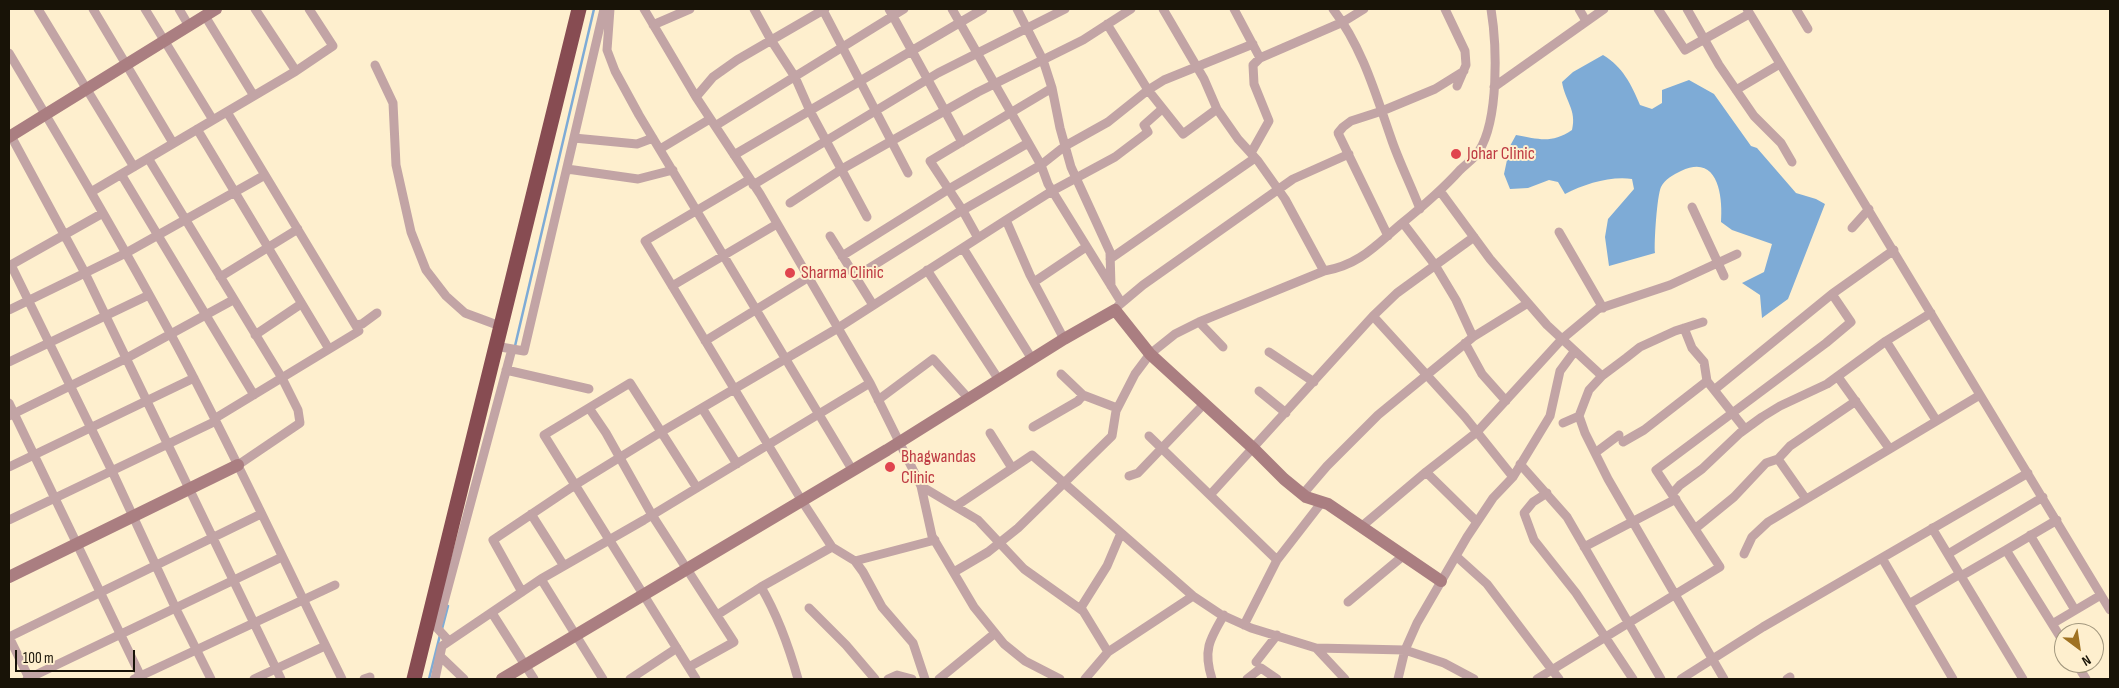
<!DOCTYPE html>
<html>
<head>
<meta charset="utf-8">
<style>
  body { margin:0 }
  #map { position:relative; width:2119px; height:688px; overflow:hidden; background:#feefce; font-family:"Sofia Sans Condensed",sans-serif }
  canvas { display:block }
  .frame { position:absolute; inset:0; border:10px solid #181307; pointer-events:none }
  .north { position:absolute; left:2054px; top:623px; width:50px; height:50px; box-sizing:border-box; background:#feefce; border:1px solid #a2977e; border-radius:50%; rotate:149deg; font-size:14px; font-weight:700; line-height:20px; text-align:center; color:#181307 }
  .north::after { content:''; display:block; margin:auto; width:18px; height:22px; background:#9f7223; clip-path:polygon(50% 0,100% 100%,50% 72%,0 100%) }
  .scale { position:absolute; left:15px; top:650px; width:120px; height:22px; box-sizing:border-box; border:2px solid #181307; border-top:0; padding-left:6px; font-size:15px; line-height:18px; white-space:nowrap; color:#181307; -webkit-text-stroke:4px #feefce; paint-order:stroke }
</style>
</head>
<body>
<div id="map">
<canvas width="2119" height="688"></canvas>
<div class="frame"></div>
<div class="north">N</div>
<div class="scale">100 m</div>
</div>
<script>
const g = document.querySelector('canvas').getContext('2d');
g.lineJoin = 'round';
function fillPath(path, color) { g.fillStyle = color; g.fill(path, 'evenodd'); }
function trace(path, color, width, dash) { g.strokeStyle = color; g.lineWidth = width; g.lineCap = dash ? 'butt' : 'round'; g.setLineDash(dash || []); g.stroke(path); }
function drawText(font, color, halo, rows, align = 'center') {
  g.font = font + ' "Sofia Sans Condensed",sans-serif'; g.lineWidth = 4; g.setLineDash([]); g.textBaseline = 'middle'; g.strokeStyle = halo; g.fillStyle = color; for (const [text, x, y, turn = 0] of rows) {
    g.save(); g.translate(x, y); g.rotate((+turn || 0) * Math.PI / 180); g.textAlign = isNaN(turn) ? turn : align; if (halo) g.strokeText(text, 0, 0); g.fillText(text, 0, 0); g.restore();
  }
}
const water = new Path2D(`
  M1603 55C1623 67 1631 84 1640 105L1652 109 1662 103V90L1689 80 1714 94 1751 146 1757 148 1796 193 1816 199 1825 204 1788 299 1762 318 1760 295 1742 283 1764 272 1772 244 1732 230 1721 222C1723 196 1718 153 1681 171 1673 175 1665 179 1661 187 1657 196 1654 242 1655 253L1609 266 1605 237 1608 219 1634 189 1632 179C1610 176 1585 184 1565 194L1558 182 1549 180 1528 188 1510 189 1504 174 1510 146 1516 135C1539 139 1551 144 1572 130 1577 110 1565 101 1562 82L1573 72Z`);
const stream = new Path2D(`
  M515 346 594 9
  M442 629 448 606
  M429 679 440 635`);
const street = new Path2D(`
  M38 9 134 167
  M93 9 173 143
  M145 9 213 120
  M179 9 189 26
  M255 9 296 71
  M610 9 607 50 615 71 639 115 853 471
  M644 9 696 97 760 194 870 383 921 486 932 536 974 607 1004 644 1025 661 1060 679
  M754 9 771 40 795 77 810 111 867 217
  M889 9 962 142
  M1017 9 1043 60 1052 88 1060 128 1071 167 1110 252 1111 286
  M1163 9 1204 79 1217 109 1238 139 1258 161 1285 199 1324 271
  M1234 9 1260 58 1343 22 1364 9
  M1333 9C1362 47 1375 92 1391 138 1399 162 1411 185 1420 209
  M1445 9 1465 51 1466 65 1457 86
  M1579 9 1586 21
  M1658 9 1685 50 1749 14
  M1687 9 1719 65 1754 116 1781 143 1792 162
  M1747 9 2110 610
  M1796 9 1808 29
  M823 10 908 173
  M205 16 254 96
  M1107 24 1148 90 1183 134 1217 109
  M653 25 690 9
  M9 53C66 149 123 245 176 344 235 454 287 568 342 679
  M375 65 393 103 396 165 411 232 426 270 446 296 465 313 500 326
  M1494 87 1604 9
  M1736 90 1780 64
  M696 97 713 77 737 60 825 9
  M715 126 904 9
  M197 129 329 349
  M11 136 85 273 281 679
  M574 138 637 144 653 138
  M660 149 710 119
  M1251 153 1269 121 1254 84 1253 65 1260 58
  M734 155 983 9
  M148 158 282 378 298 410 300 423 238 465
  M567 169 638 179 673 170
  M121 174 254 395
  M750 179 645 241 802 501 832 547 855 561 863 572 882 607 913 643 925 679
  M753 185 938 73 1065 9
  M1440 191 1490 259 1547 325 1602 376
  M91 192 296 71 333 46 309 9
  M790 203 842 169 978 92 1083 40 1131 9
  M1692 207 1724 276
  M1006 220 1052 191 1115 157 1148 132 1144 125 1162 109
  M1403 223 1435 265 1456 300 1473 337
  M1852 228 1869 209
  M1559 232 1603 308
  M830 236 873 305
  M1388 236 1338 133 1343 127 1351 121 1382 111 1435 89 1464 71
  M978 238 963 211 930 161 1052 88
  M963 248 1032 359
  M842 256 949 189 1028 143
  M1110 259 1255 158
  M11 265 112 471 176 609 211 679
  M9 266 103 213
  M927 270 999 380
  M220 277 298 229
  M855 277 956 214 1041 165 952 9
  M1034 282 1086 247
  M672 286 777 224
  M1121 302 1048 184 1041 165 1065 146 1108 122 1148 90 1164 80 1253 44
  M1118 306 1143 285 1293 179 1349 154
  M9 310 126 253 265 175
  M1373 316 1465 417 1513 477
  M1199 322 1223 347
  M1703 322 1675 331 1640 347 1626 358 1602 376 1589 390 1579 416 1585 433 1608 479 1724 679
  M356 325 362 324 377 313
  M1684 328 1692 348 1704 362 1707 381
  M255 335 301 304
  M705 341 809 277
  M1886 341 1936 420
  M1465 343 1482 374 1506 401
  M495 346 524 351 604 9
  M1269 352 1314 382
  M9 362 149 295
  M506 370 589 389
  M1061 374 1083 395
  M1838 377 1889 448
  M1714 390 1832 294
  M1259 391 1286 413
  M878 400 933 359 969 399
  M9 403 142 679
  M589 408 606 433 652 515 734 642 689 667
  M702 408 737 464
  M9 416 125 359 233 300
  M214 419 359 331 227 112
  M1563 423 1579 416
  M1033 427 1078 401 1083 395 1117 408
  M990 433 1012 468
  M1149 436 1277 560
  M1623 442 1644 430 1707 381 1745 429
  M1595 453 1619 435
  M1520 464 1567 517 1661 679
  M9 467 194 378
  M1426 472 1477 432 1562 339 1598 309 1670 285 1737 254
  M1129 476 1138 473 1204 404
  M921 486 978 520 1024 569 1083 611 1108 652
  M1547 493 1533 502 1524 513 1534 540 1576 593 1633 679
  M1303 494 1327 466 1378 415 1473 337 1528 303
  M1672 494 1680 485 1702 469 1740 433 1762 417 1780 406 1827 384 1886 341 1931 313
  M1210 495 1373 316 1397 293 1474 237
  M1806 499 1778 459 1790 446 1856 401
  M956 506 1032 455 1193 596 1220 614 1251 628 1316 648 1345 679
  M531 514 564 566
  M9 520 216 421
  M1361 527 1426 472 1477 522
  M1696 528 1734 497 1766 463 1778 459
  M1932 528 2023 679
  M2030 535 2075 610
  M1584 547 1676 499
  M2006 550 2057 520
  M1744 554 1752 537 1768 522 1980 395
  M1948 554 2043 497
  M1456 556 1487 584 1559 679
  M1882 558 1953 679
  M855 561 935 540
  M954 572 988 552 1018 528 1112 436 1116 411 1135 374 1150 354 1175 334 1199 322 1324 271C1359 265 1375 246 1401 224 1422 207 1442 190 1460 170 1466 164 1475 158 1479 151 1499 119 1497 46 1491 9
  M1961 576 2006 550 2064 643
  M541 579 603 679
  M761 587C778 616 789 647 798 679
  M522 592 493 540 575 485 661 432 838 328 1006 220 1030 275 1064 339
  M1348 602 1403 556
  M1909 604 1960 574
  M809 608 846 645 875 679
  M1080 609 1107 566 1121 533
  M492 613 534 679
  M717 615 761 587 832 547
  M2052 624 2101 595
  M1244 625 1277 560 1322 502
  M449 641 437 628 512 349
  M1316 648 1405 650 1444 663 1474 679
  M440 656 464 679
  M1256 662 1277 635
  M2076 663 2086 679
  M27 679 282 557
  M30 679 29 678 9 637 261 514
  M134 679 335 585
  M254 679 325 646
  M364 679 370 677
  M435 679 442 646 541 579 644 520 870 383
  M630 679 677 648
  M696 679 544 435 630 383 697 488
  M888 679 897 675 912 679
  M939 679 994 634
  M1085 679 1108 652 1193 596
  M1212 679C1203 651 1209 640 1224 615
  M1247 679 1261 668 1277 679
  M1398 679 1405 650 1417 623 1467 537 1493 498 1513 477 1550 416 1560 371 1574 352
  M1537 679 1720 567 1656 470 1826 343 1851 322 1832 294 1894 250
  M1681 679 1763 627 2028 473
  M1787 679 1790 677`);
const secondary = new Path2D(`
  M9 137 216 9
  M9 577 238 465
  M502 679 887 450 1064 339 1115 310 1150 354 1254 449 1284 479 1306 497 1328 504 1441 581`);
const highway = new Path2D(`
  M414 679 579 9`);
const markers = [
  [1456,154,6,"#e0444e"],
  [790,273,6,"#e0444e"],
  [890,467,6,"#e0444e"]
];
const healthNames = [
  ["Johar Clinic",1467,154],
  ["Sharma Clinic",801,273],
  ["Bhagwandas",901,457],
  ["Clinic",901,478]
];
fillPath(water, '#7eabd6');
trace(stream, '#7eabd6', 2.5);
trace(street, '#c2a4a5', 9);
trace(secondary, '#aa7e81', 12);
trace(highway, '#874c52', 15);
for (const [x, y, r, color] of markers) { const dot = new Path2D(); dot.arc(x, y, r, 0, 2 * Math.PI); g.fillStyle = color; g.fill(dot); trace(dot, '#feefce', 2); }
drawText('18px', '#be3a42', '#feefce', healthNames, 'left');
</script>
</body>
</html>
